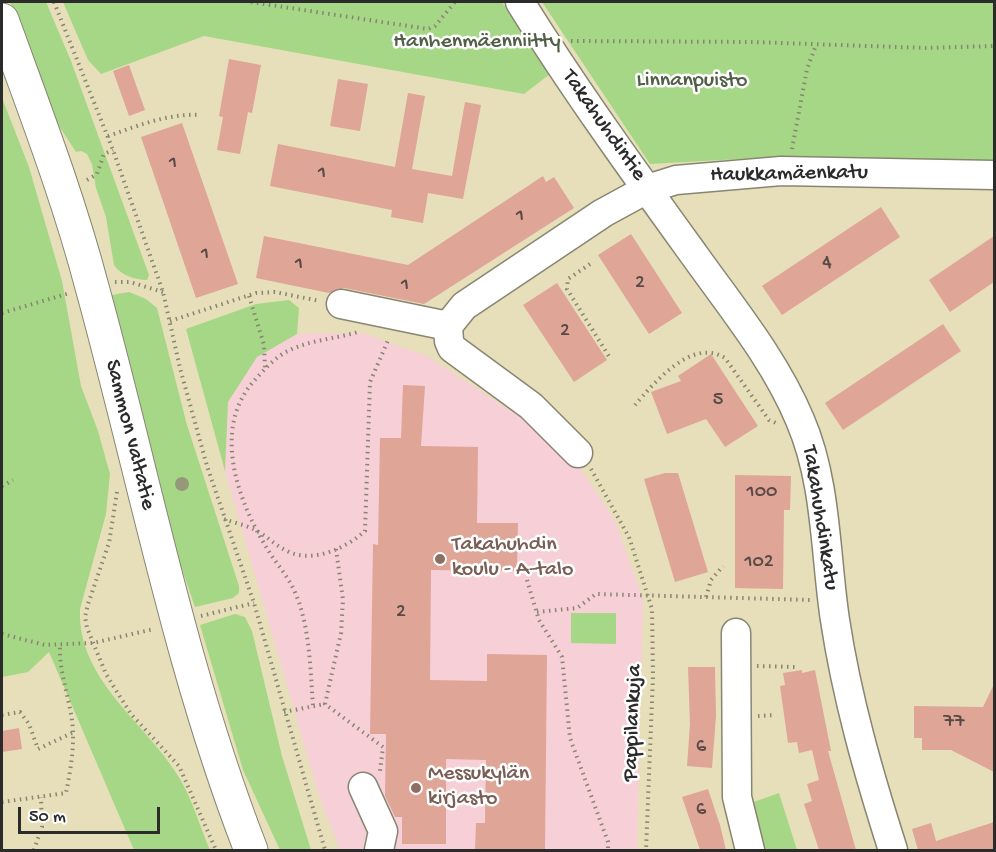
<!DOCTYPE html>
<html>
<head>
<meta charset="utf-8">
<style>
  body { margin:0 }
  #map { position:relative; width:996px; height:852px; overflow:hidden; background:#e6dfba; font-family:"Gochi Hand",sans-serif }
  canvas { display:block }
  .frame { position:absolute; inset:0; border:3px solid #2b2b2b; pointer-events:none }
  .scale { position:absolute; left:18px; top:807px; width:142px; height:27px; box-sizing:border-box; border:3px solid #2b2b2b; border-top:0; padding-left:8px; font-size:18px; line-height:21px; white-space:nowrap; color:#2b2b2b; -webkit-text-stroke:4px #fff; paint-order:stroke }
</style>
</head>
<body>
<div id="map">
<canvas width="996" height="852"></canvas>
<div class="frame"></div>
<div class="scale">50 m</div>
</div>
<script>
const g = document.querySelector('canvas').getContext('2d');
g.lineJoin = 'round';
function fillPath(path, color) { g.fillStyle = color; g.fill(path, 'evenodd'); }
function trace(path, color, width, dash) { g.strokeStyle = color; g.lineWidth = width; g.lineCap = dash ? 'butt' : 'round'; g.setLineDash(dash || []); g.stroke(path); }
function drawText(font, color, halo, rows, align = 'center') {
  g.font = font + ' "Gochi Hand",sans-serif'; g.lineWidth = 5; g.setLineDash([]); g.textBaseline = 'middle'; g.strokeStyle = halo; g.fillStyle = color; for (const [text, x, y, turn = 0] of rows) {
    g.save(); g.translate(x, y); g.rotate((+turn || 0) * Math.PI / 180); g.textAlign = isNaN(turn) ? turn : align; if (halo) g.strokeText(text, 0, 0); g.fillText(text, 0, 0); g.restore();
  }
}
const built = new Path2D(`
  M363 333 427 356 517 415 578 465 615 520 643 599 637 850H340L319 796 225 471 228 402 257 357 297 334Z`);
const green = new Path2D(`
  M10 2H46L71 61 149 275 147 280C136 280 120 275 114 265L106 217 96 188 92 164 87 154 81 151 76 152 57 123Z
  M63 2H502L550 74 524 94 204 36 101 74 88 60Z
  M542 2H994V161L757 158 650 164Z
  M2 98 29 167 62 281 81 386 98 431 110 474 106 514 80 609C77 681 147 723 180 779 193 801 200 827 210 850H134L49 652 28 672 2 677Z
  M129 292 146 299 157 308 187 425 239 586V593L233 598 195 607 167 526 112 295Z
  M289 300 299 308 297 334 257 357 228 402 225 471 186 329 256 304Z
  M571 613H616V644L571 643Z
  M235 614 245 617 252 631 282 756 311 850H280L243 770 200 625Z
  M779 793 797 850H762L751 803Z`);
const building = new Path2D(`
  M229 59 261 65 252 113 248 112 240 154 217 150 223 117 219 116Z
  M129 65 145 110 129 116 113 71Z
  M338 79 368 84 360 131 330 126Z
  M408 93 425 96 412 169 452 176 465 102 481 105 463 199 428 193 423 223 391 217 392 210 270 186 278 144 395 167Z
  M182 123 238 284 196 298 141 137Z
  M543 176 546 182 554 177 574 208 424 304 344 288 329 293 256 278 264 236 408 265Z
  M881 207 900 237 782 315 762 286Z
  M631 234 682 313 649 334 598 255Z
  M994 236V282L950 312 929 280Z
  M557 283 607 360 574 382 523 305Z
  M943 324 961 351 843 430 825 403Z
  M711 354 758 426 725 447 706 419 667 434 651 392 681 381 678 376Z
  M403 385 425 386 421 446 478 447 477 523H518L517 571 431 570 430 680 487 681V654L547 655 545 850H475L476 823H485L486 760 446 759V844H402V817H395L385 796 386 734H370L373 544 378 545 380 438H401Z
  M665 473H678L708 572 675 582 644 479Z
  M735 475 791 476 790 510H784L783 589 735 588Z
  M688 667H715L716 716 712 768 687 766 690 724Z
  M802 670V673L815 670 831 751H828L856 850H819L804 804 812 801 807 784 819 780 812 750 799 753 797 742 788 743 780 686 785 685 783 673Z
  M994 684V772L951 750H922V738H914V706L983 707Z
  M19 728 22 749 2 752V731Z
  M708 789 720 825 726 850H700L682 797Z
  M994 822V850H918L912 829 931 823 936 841Z`);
const path = new Path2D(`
  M54 2 113 150 163 292 180 368 207 466 254 603 325 850
  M251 2 428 29 435 26 455 2
  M571 41 753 42 926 48 994 46
  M108 136C138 126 168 113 201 115
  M792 149 807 69 816 45
  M87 180 97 174 104 154 113 150
  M590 264 568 279 567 289 610 358
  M115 282H130L163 292
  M249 296 264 345 265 368
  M2 313 70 293
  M170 321 256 293 275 292 320 301
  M635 405C654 383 692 337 725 358L769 420 776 423
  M591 469 629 537 652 609 653 676 646 850
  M2 486 13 480
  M117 492 109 543 88 604 85 617 87 628 106 674 117 692 131 714 179 766 216 850
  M224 519C234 523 246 525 255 530 267 536 276 546 287 551 313 564 346 548 365 531L370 382 389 338
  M336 549 343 600 341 633 325 704 383 747 380 771
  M527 580 539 620 562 657 570 738 608 842V850
  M706 597 711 580 723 566
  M537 612 577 608 596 594 811 600
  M201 616 254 603
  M2 634 45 645 93 643 154 629
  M757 666 797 667
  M313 705C310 667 310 623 293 588 286 574 276 563 268 550 238 502 211 429 254 381 263 371 275 357 288 351 309 340 335 339 358 332
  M284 712 325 704
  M2 715 20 712 29 724 38 749 72 733
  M758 716 775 715
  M2 802 66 793C71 768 76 740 71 714 67 691 59 669 60 645
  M34 850 42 827 41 797`);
const minor = new Path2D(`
  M520 2C574 89 635 173 695 256 732 308 775 360 800 420 827 482 825 554 835 620 847 699 869 775 893 850
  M341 304 448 326
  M578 453 531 406 452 348 449 341 448 326 464 306 603 213 647 189 676 180 781 171 994 175
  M736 633 737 797 750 850
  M363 787 383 831 379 850`);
const major = new Path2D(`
  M2 20C34 108 68 196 92 287 144 475 180 668 251 850`);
const trees = [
  [182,484]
];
const markers = [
  [440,559,6,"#8d6e63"],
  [416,788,6,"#8d6e63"]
];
const numberNames = [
  ["1",173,164],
  ["1",322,174],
  ["1",520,217],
  ["1",205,255],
  ["4",827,264],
  ["1",299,265],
  ["2",640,284],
  ["1",405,286],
  ["2",565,332],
  ["5",718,401],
  ["100",762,493],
  ["102",759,563],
  ["2",401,613],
  ["77",954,723],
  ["6",701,748],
  ["6",701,811]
];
const parkNames = [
  ["Hanhenmäenniitty",477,43],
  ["Linnanpuisto",692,82]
];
const streetNames = [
  ["Takahuhdintie",603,126,55],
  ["Haukkamäenkatu",789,175,-1],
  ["Sammon valtatie",129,435,76],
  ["Takahuhdinkatu",819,518,81],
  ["Pappilankuja",634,723,-88]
];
const educationNames = [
  ["Takahuhdin",452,546],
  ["koulu - A-talo",452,571],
  ["Messukylän",428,775],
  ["kirjasto",428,800]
];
fillPath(built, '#f6cfd7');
fillPath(green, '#a6d786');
fillPath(building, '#dfa597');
trace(minor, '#888572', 31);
trace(major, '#888572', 35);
trace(path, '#888572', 4, [1.5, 4.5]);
trace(minor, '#fff', 28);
trace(major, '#fff', 33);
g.fillStyle = '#94997a';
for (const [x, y] of trees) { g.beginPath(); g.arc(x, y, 7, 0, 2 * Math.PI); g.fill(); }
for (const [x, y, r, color] of markers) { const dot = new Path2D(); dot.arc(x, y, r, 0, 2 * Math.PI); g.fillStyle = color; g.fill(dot); trace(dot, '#fff', 2); }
drawText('20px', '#584a46', null, numberNames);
drawText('22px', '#505f46', '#fff', parkNames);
drawText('22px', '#2b2b2b', '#fff', streetNames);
drawText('22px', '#785e54', '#fff', educationNames, 'left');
</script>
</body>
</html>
